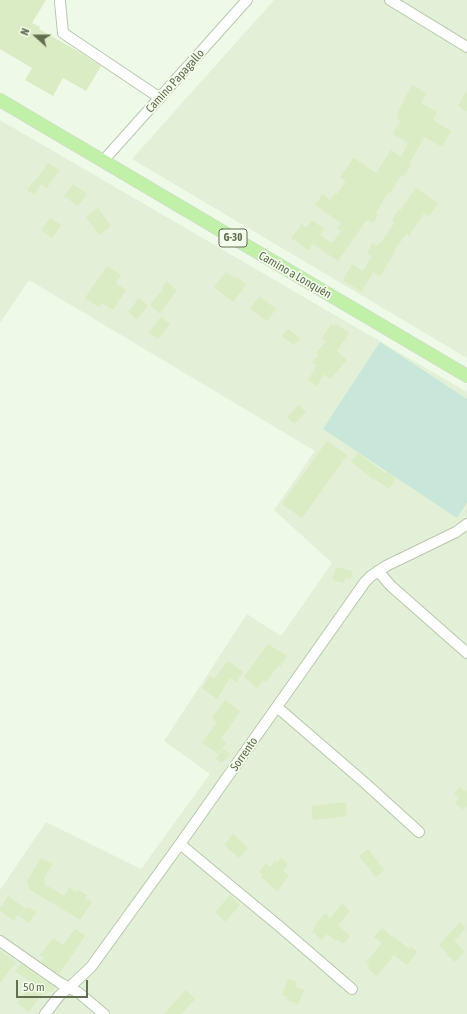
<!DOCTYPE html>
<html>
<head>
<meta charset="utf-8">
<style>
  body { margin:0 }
  #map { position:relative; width:467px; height:1014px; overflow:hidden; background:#eefae8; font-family:"Asap Condensed",sans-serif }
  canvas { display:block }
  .north { position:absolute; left:16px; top:16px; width:40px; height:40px; -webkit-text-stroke:3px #f3fdee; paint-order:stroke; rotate:291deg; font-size:11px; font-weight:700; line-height:16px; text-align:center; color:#63704f }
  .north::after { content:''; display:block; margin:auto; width:14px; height:18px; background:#63704f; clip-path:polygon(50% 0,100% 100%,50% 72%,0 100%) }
  .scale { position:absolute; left:16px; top:980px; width:72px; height:18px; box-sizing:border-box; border:2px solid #63704f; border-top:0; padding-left:5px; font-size:12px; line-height:14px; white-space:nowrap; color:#63704f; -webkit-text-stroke:3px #f3fdee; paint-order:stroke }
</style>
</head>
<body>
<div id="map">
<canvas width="467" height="1014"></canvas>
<div class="north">N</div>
<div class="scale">50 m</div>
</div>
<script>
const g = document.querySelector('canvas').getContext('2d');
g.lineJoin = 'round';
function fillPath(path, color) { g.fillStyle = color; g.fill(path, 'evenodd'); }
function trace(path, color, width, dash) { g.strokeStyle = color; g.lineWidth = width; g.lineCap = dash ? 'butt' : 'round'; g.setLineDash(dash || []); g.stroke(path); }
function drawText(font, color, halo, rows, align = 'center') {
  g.font = font + ' "Asap Condensed",sans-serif'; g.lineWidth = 3.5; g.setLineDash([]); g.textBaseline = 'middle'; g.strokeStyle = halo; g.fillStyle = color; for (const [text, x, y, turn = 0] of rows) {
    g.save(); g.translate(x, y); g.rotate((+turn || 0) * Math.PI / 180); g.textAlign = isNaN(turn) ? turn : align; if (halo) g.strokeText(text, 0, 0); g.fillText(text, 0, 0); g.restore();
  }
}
const residential = new Path2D(`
  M274 0H467V358L132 159Z
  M0 120 467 392V1014H0V890L46 822 141 869 210 774 164 741 247 614 281 636 332 563 274 510 315 451 29 280 0 323Z`);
const green = new Path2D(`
  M380 342 467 399V502L457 518 323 429Z`);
const building = new Path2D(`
  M0 0H46L32 23 40 27 39 29 81 53 101 66 86 91 63 78 53 96 25 80 32 68 0 49Z
  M412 85 426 93 421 103 437 112 433 120 451 131 442 147 424 137 410 163 412 164 404 176 401 175 391 192 389 191 375 214 378 215 373 223 368 220 365 222 338 261 313 244 308 250 291 238 302 224 306 228 312 220 324 229 320 235 332 243 341 231 337 228 341 223 315 205 323 194 330 200 335 193 337 194 346 181 340 177 354 158 376 173 391 150 401 157 408 143 393 134 401 120 397 118 399 115 397 114Z
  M467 90V111L458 106Z
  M48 163 59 170 47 188 41 184 34 195 27 190 35 179 36 180Z
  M73 184 87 194 78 206 64 196Z
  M416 188 438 203 429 216 424 213 409 236 406 234 393 252 394 253 380 276 373 272 361 292 343 280 352 264 363 271 372 256 367 253 372 243 377 246 378 243 380 244 395 222 392 220 398 210 400 211Z
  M98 208 111 226 99 235 86 217Z
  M50 218 61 225 52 238 41 230Z
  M107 266 121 275 116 283 126 290 113 310 102 303 99 307 85 298Z
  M226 272 236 279 237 277 246 285 233 302 214 287Z
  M166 281 177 290 160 313 150 305 163 289 162 288Z
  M259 296 276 309 267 321 250 309Z
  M139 298 148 306 137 319 128 312Z
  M161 317 170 324 158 339 149 332Z
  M331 324 334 326 336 324 349 333 337 351 347 360 330 379 324 374 317 386 308 380 316 366 312 362 319 355 316 353 326 341 322 338Z
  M288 329 300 338 294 345 282 336Z
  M299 405 306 412 294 424 287 417Z
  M327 441 347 455 302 518 282 504Z
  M358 453 385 473 386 471 396 478 389 489 375 479 374 480 351 462Z
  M336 567 353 571 351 579 345 578 344 583 332 580Z
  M268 644 287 656 280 667 278 666 266 682 263 680 257 688 244 677Z
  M228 661 243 672 236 682 230 678 217 699 202 688 210 676 214 679Z
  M225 700 240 711 221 739 226 743 218 754 202 743 217 722 212 718Z
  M223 749 230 754 222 763 216 759Z
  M460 787 465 792 467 789V806L464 810 455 803 459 798 454 794Z
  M346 802 347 816 313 820 311 806Z
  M233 834 248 848 239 858 224 845Z
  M368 849 384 870 376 877 359 856Z
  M41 858 52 864 44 878 46 885 64 896 69 888 76 892 78 890 87 895 85 898 92 902 80 920 53 903V904L29 889 27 881Z
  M281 858 288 864 283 871 289 876 277 891 261 877 263 875 259 872 266 863 270 867 275 861 277 863Z
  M230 895 240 905 225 922 215 912Z
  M8 896 26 909 27 907 36 912 29 923 18 915 14 921 0 911V908Z
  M342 904 350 911 338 925 350 936 343 944 338 939 336 941 327 934 322 940 312 931 317 924H316L325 913 330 918Z
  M460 922 466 928 454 941 465 951 455 962 447 955 448 954 439 945Z
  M382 928 392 937 393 936 409 949 411 947 417 952 407 965 394 955 377 976 367 968 370 965 366 962 382 943 374 937Z
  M75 929 85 936 59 974 41 962 44 958 40 955 53 938 63 945Z
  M0 951 16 962 0 983Z
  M21 964 55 988 51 993 48 991 45 994 43 993 41 996H40L29 1012 17 1003 32 983 15 971Z
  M288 979 297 982 295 987 304 990 298 1004 287 1000 288 997 282 995Z
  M186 990 195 999 181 1014H164Z`);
const minor = new Path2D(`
  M390 0 467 47
  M60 2 63 33 160 98
  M103 161 247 0
  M378 571 391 586 467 653
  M277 707 365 783 419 832
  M180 844 279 926 352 989
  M0 941 60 983 79 993 104 1014
  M45 1014 59 996 74 983 91 967 180 844 365 582 371 576 386 566 456 532 467 524`);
const major = new Path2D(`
  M0 100 467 376`);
const shields = [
  [233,238,28]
];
const shieldNames = [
  ["G-30",233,238]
];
const streetNames = [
  ["Camino Papagallo",175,81,-48],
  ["Camino a Lonquén",295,275,30],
  ["Sorrento",244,754,-55]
];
fillPath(residential, '#e2f0d7');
fillPath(green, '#c8e6da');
fillPath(building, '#daecc3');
trace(minor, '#bbc7ad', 12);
trace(major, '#d3d7ce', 14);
trace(minor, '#fff', 10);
trace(major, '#c1f0a8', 13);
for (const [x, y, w] of shields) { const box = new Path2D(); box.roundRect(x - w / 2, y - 9, w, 18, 3); g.fillStyle = '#f3fdee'; g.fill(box); trace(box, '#63704f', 1); }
drawText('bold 11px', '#63704f', null, shieldNames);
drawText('12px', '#63704f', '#f3fdee', streetNames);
</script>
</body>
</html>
